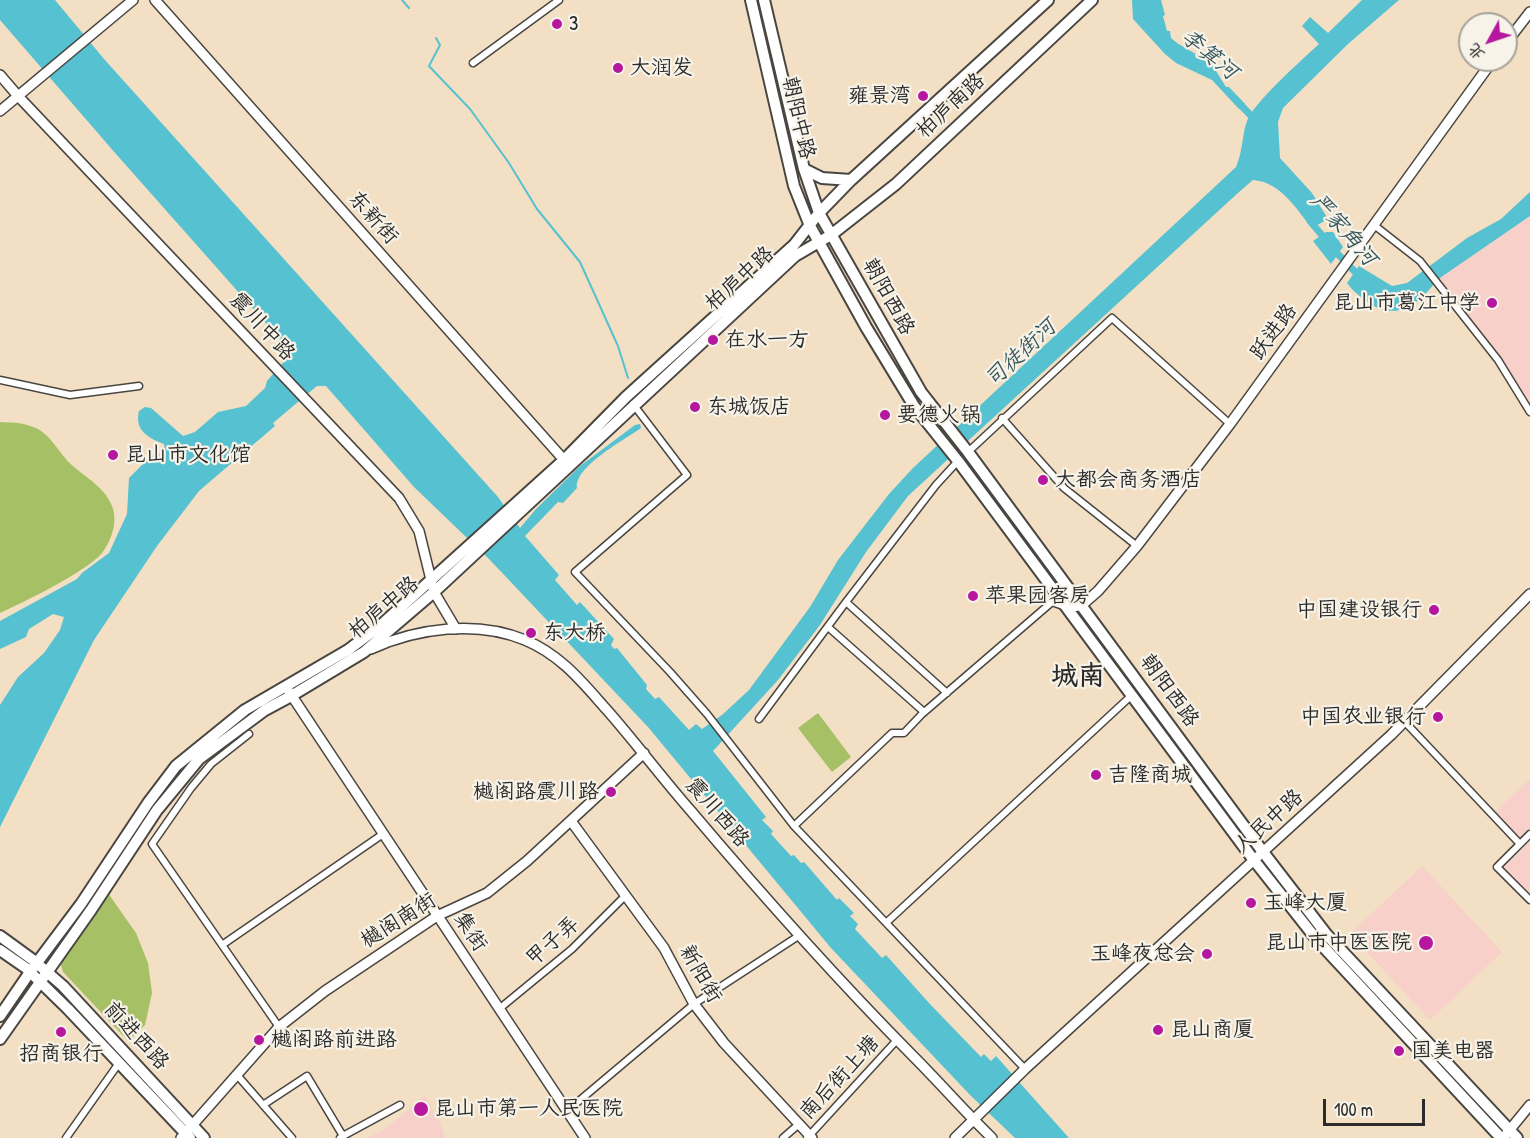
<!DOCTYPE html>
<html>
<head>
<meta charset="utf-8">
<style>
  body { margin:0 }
  #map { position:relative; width:1530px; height:1138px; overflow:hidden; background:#f2dfc4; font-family:"Patrick Hand","LXGW WenKai TC",sans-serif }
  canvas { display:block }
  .north { position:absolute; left:1458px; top:12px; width:60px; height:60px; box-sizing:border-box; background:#f7f3e8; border:2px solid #a5a39c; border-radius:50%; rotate:230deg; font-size:16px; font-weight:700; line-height:24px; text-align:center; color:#2b2b2b }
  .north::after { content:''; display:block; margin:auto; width:21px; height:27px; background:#b5179e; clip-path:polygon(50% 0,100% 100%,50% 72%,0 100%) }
  .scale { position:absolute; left:1323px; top:1099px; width:102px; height:27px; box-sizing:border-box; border:3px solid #2b2b2b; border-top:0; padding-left:8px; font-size:18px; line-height:21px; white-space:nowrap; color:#2b2b2b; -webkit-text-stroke:4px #f7f3e8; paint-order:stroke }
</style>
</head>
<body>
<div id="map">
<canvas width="1530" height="1138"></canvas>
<div class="north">北</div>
<div class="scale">100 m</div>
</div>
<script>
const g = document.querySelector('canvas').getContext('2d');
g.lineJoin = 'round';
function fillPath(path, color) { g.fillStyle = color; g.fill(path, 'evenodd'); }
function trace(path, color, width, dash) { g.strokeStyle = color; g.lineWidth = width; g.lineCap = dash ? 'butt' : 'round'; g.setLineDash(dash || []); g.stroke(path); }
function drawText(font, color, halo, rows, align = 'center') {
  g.font = font + ' "Patrick Hand","LXGW WenKai TC",sans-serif'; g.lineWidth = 4.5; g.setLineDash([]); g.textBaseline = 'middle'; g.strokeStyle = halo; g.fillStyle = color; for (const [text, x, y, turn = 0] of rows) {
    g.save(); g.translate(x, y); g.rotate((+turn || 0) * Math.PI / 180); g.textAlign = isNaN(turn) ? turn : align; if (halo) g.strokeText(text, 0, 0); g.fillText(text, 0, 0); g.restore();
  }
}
const built = new Path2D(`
  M1530 216V406L1506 368 1437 280Z
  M1530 779V830L1520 839 1495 812Z
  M1530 841V895L1503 868Z
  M1422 866 1502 952 1430 1020 1350 934Z
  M425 1096 440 1122 445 1138H366L381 1132Z`);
const green = new Path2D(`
  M0 422C9 423 19 422 27 425 51 430 57 453 74 467 87 478 105 488 112 506 118 521 112 540 102 553 86 572 24 602 0 613Z
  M818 713 851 757 832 772 798 728Z
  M108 893 136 933 148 963 152 993 145 1025 128 1041 63 972 60 962Z`);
const water = new Path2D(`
  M0 0H55L104 59 498 497 520 528 536 509 580 466 635 425 640 424 641 428C624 440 574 467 577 488L563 503 558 502 525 536 559 575 555 580 577 605 580 602 614 639 611 645 614 649 617 648 647 685 646 689 655 699 659 697 689 730 696 724 702 729 722 715 749 690 810 607 838 560 889 494 913 468 1236 167C1243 151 1242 135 1247 121 1255 101 1302 60 1319 44L1302 26 1310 17 1328 33 1362 0H1399L1348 44 1283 108 1278 122 1280 158 1312 193 1328 219 1312 228C1296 209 1281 182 1253 180L1239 192 908 496 866 552 820 625 778 680 713 751 766 817 762 820 773 831 771 834 791 856 794 855 801 863 804 862 837 900 839 898 854 913 850 916 858 924 855 929 882 958 886 955 929 1003 981 1057 984 1054 991 1061 996 1056 1069 1138H1015L971 1096 831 948 648 727 489 559 414 487 326 386H317L273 423 275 426 199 491 157 546 94 640 0 827V705L18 677 44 653 60 630 64 617 53 614 29 629 26 637 0 649V621L77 579 82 573 109 553 127 514 129 478 151 456 162 453 165 450 164 444C149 438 134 431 139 411L145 407 151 408 183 436 195 432 218 412 246 406 265 388 267 381 289 356 287 347 116 154 0 20Z
  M1132 0H1161L1165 15 1163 16 1167 31H1170L1171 38 1177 43 1211 63 1226 87H1229L1245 104 1239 109 1212 80 1176 63 1165 54 1133 19Z
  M1530 192V216L1437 280C1418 306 1394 323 1365 300 1358 295 1352 290 1347 283L1359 266 1392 286 1407 283 1467 238 1501 219Z
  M1326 232H1333L1343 247 1331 264 1313 241Z`);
const stream = new Path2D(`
  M402 0 409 8
  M436 38 440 45 429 66 470 109 509 163 537 209 580 262 618 346 628 378`);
const canal = new Path2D(`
  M1237 101 1256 121
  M1310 221 1326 240
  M1333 249 1361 278`);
const street = new Path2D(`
  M473 63 559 0
  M1374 225 1420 261 1498 360 1530 412
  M0 380 70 395 139 386
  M633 404 687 475 575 572 670 672 707 714 794 826 1025 1069
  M1002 418 1064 488 1137 546
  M968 452 1112 318 1230 424
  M828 627 924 712
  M947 693 846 602 936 485 958 461
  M759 719 846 602
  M1405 722 1520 844
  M249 734 211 764 191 788 152 844 279 1027
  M794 826 892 733H904L922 714 1052 602 1063 606
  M1530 834 1497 867 1530 900
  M887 922 1132 695
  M222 945 383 834
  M499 1009 572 949 625 896
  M237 1075 292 1138
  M263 1105 307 1076 343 1136 340 1138
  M567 1111 694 1004 800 935
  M343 1136 400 1105
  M66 1138 119 1063
  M783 1138 799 1124
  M807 1138 897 1040`);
const secondary = new Path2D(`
  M155 0 564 460
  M1506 43 1530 12
  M0 75 18 96 399 498 419 531 434 592 456 629
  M0 111 133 0
  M1069 608 1082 605 1098 591 1137 546 1230 424 1493 60
  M371 649C417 628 477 620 525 640 561 655 582 682 607 710 636 743 662 778 691 811 762 895 836 978 913 1056 940 1083 965 1112 992 1138
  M288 690 585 1138
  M571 821 664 948 694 1004 724 1043 812 1138
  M181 1138 279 1027 325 991 437 916 487 893 527 861 644 753
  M955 1138 1025 1069 1391 735 1530 594
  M1503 1138 1530 1105`);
const primary = new Path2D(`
  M751 0 794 186 810 226 866 327 914 406 958 461 1253 859 1317 940 1501 1138
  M764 0 804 169 819 213 921 392 968 452 1263 852 1327 935 1517 1138
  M804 169 822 178 851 180
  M0 936 33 960 63 986 204 1138
  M0 950 26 968 68 1009 190 1138
  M0 1016 30 972 81 904 148 803 176 766 245 710 348 650 380 626 564 460 626 397 794 245 819 213 851 180 1048 0
  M0 1039 91 910 157 810 199 759 265 710 291 696 364 652 434 592 795 256 831 235 896 184 1092 0`);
const markers = [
  [557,24,6,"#b5179e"],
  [618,68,6,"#b5179e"],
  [923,96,6,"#b5179e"],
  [1492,303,6,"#b5179e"],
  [713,340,6,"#b5179e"],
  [695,407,6,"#b5179e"],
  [885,415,6,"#b5179e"],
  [113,455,6,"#b5179e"],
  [1043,480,6,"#b5179e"],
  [973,596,6,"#b5179e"],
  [1434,610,6,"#b5179e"],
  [531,633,6,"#b5179e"],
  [1438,717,6,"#b5179e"],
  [1096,775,6,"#b5179e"],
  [611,792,6,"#b5179e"],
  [1251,903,6,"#b5179e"],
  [1426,943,8,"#b5179e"],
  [1207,954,6,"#b5179e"],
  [1158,1030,6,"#b5179e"],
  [61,1032,6,"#b5179e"],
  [259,1040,6,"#b5179e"],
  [1399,1051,6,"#b5179e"],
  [421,1109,8,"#b5179e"]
];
const poiNames = [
  ["3",569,24],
  ["大润发",630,68],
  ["雍景湾",911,96,"right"],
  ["昆山市葛江中学",1480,303,"right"],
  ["在水一方",725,340],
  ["东城饭店",707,407],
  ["要德火锅",897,415],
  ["昆山市文化馆",125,455],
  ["大都会商务酒店",1055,480],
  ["苹果园客房",985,596],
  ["中国建设银行",1422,610,"right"],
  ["东大桥",543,633],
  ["中国农业银行",1426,717,"right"],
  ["吉隆商城",1108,775],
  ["樾阁路震川路",599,792,"right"],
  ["玉峰大厦",1263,903],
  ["昆山市中医医院",1412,943,"right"],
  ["玉峰夜总会",1195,954,"right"],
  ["昆山商厦",1170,1030],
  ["樾阁路前进路",271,1040],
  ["国美电器",1411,1051],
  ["招商银行",61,1054,"center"],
  ["昆山市第一人民医院",434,1109]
];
const streetNames = [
  ["柏庐南路",951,106,-43],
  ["朝阳中路",798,118,77],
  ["东新街",373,218,48],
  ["柏庐中路",740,279,-42],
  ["朝阳西路",888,297,61],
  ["震川中路",262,327,47],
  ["跃进路",1274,332,-54],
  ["柏庐中路",384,608,-40],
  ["朝阳西路",1169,691,54],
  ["震川西路",717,813,49],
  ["人民中路",1269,822,-42],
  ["樾阁南街",399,921,-32],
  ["集街",470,932,56],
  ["甲子弄",553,942,-41],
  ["新阳街",700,974,60],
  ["前进西路",136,1036,47],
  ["南后街上塘",840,1078,-47]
];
const waterNames = [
  ["李箕河",1209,55,39],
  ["严家角河",1343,230,49],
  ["司徒街河",1021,354,-43]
];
const districtNames = [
  ["城南",1078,677]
];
fillPath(built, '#f7d0ca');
fillPath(green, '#a6c066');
fillPath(water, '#56c1d0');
trace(stream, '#56c1d0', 2);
trace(canal, '#56c1d0', 7);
trace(street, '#494642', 9);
trace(secondary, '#494642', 12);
trace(primary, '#494642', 14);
trace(street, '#fff', 6);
trace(secondary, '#fff', 9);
trace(primary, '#fff', 10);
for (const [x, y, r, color] of markers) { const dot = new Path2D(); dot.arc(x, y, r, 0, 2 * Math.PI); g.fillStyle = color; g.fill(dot); trace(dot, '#f7f3e8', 2); }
drawText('21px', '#2b2b2b', '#f7f3e8', poiNames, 'left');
drawText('21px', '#2b2b2b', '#f7f3e8', streetNames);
drawText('italic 22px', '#38585d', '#f7f3e8', waterNames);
drawText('bold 27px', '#2b2b2b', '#f7f3e8', districtNames);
</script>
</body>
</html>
